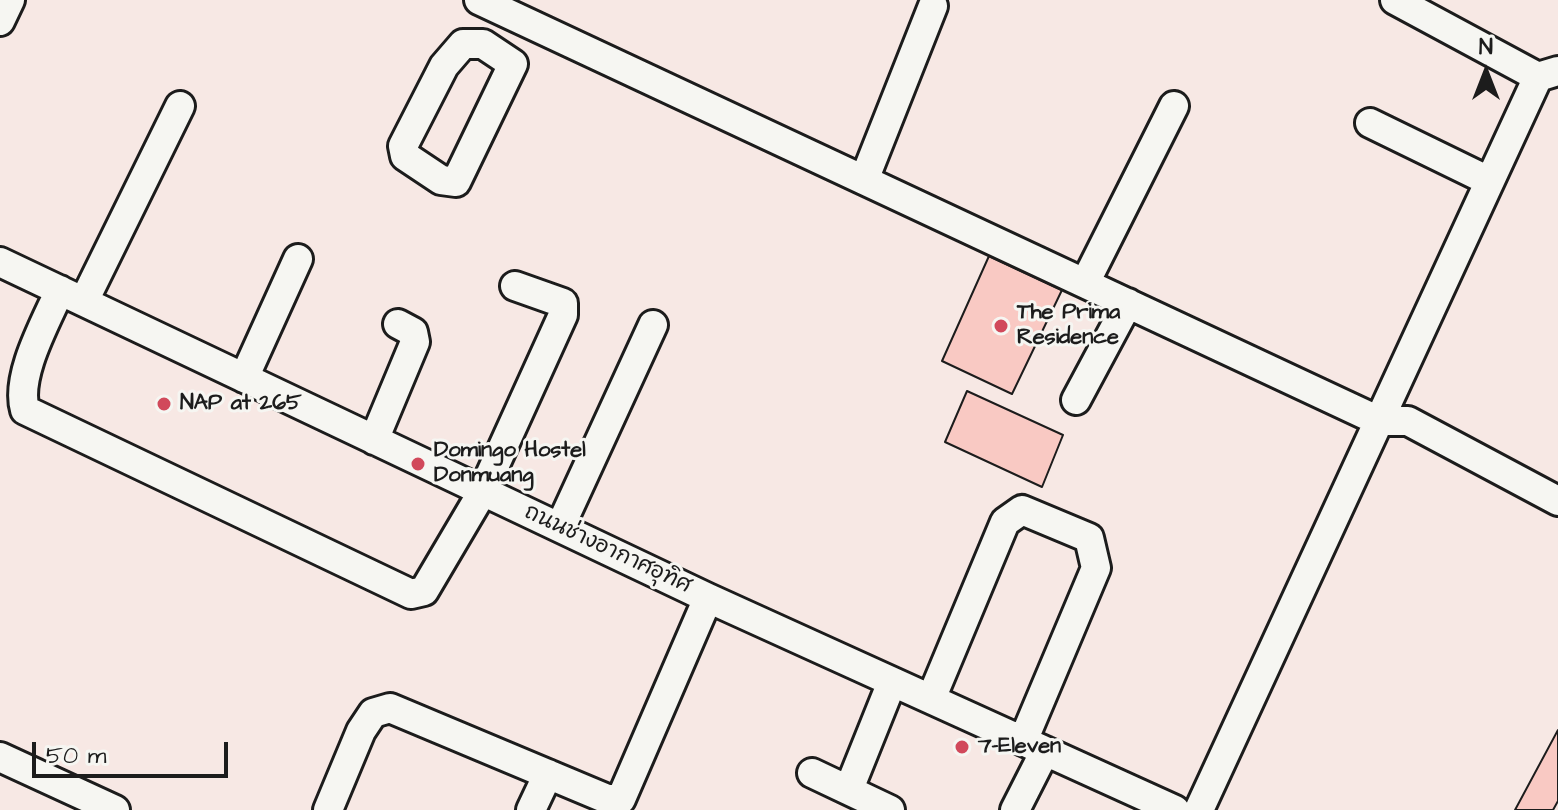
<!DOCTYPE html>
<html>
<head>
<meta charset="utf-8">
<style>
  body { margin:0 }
  #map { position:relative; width:1558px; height:810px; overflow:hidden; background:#f7e8e4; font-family:"Architects Daughter",sans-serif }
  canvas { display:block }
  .north { position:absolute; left:1446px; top:32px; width:80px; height:80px; -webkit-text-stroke:6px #f6f6f2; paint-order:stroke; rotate:0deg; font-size:22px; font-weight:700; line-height:32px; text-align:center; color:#1c1c1c }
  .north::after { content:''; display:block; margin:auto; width:28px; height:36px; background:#1c1c1c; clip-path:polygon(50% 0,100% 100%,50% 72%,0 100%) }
  .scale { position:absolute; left:32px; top:742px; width:196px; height:36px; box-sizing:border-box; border:4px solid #1c1c1c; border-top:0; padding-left:10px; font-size:24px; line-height:28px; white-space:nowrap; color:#1c1c1c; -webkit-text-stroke:6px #f6f6f2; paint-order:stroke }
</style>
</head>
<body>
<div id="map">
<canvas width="1558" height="810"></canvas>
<div class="north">N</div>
<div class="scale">50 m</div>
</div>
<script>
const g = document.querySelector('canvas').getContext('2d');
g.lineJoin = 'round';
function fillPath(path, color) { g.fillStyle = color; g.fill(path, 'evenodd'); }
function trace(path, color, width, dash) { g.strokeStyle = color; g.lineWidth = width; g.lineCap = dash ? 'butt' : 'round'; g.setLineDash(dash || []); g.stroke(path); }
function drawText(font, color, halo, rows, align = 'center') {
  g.font = font + ' "Architects Daughter","Playpen Sans Thai",sans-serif'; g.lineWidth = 6; g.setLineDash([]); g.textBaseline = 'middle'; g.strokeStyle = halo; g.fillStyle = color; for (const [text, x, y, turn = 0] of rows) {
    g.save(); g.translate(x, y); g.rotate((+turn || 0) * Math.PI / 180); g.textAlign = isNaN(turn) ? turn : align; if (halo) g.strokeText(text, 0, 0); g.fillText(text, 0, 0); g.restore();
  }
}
const building = new Path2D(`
  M989 256 1062 290 1012 394 942 361Z
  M967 391 1063 435 1042 487 945 442Z
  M1558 730V801L1553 810H1515Z`);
const minor = new Path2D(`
  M479 0 1379 421H1408L1558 501
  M1395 0 1538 77 1558 71
  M0 21 10 0
  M463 44H483L513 64 456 182 441 180 405 156 403 146 444 66Z
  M1370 123 1489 181
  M864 180 933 6
  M0 262 708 598 1175 810
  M1085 283 1174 106
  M60 290C46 322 15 376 25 410L411 594 424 591 483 491 563 315V303L515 286
  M84 301 180 106
  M244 378 298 259
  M1076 400 1128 303
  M374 440 415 342 413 332 398 324
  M560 527 653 325
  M931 699 1005 522 1022 510 1089 538 1096 568 1023 741
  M0 757 115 810
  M812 773 890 810
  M849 789 892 682
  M328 810 361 731 373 713 390 708 607 799H621L708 598
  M531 810 548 774
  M1015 810 1045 751
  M1199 810 1538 77`);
const markers = [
  [1001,326,8,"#d1495b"],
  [164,404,8,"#d1495b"],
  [418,464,8,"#d1495b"],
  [962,747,8,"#d1495b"]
];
const poiNames = [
  ["The Prima",1017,313],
  ["Residence",1017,338],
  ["NAP at 265",180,404],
  ["Domingo Hostel",434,451],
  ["Donmuang",434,476],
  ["7-Eleven",978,747]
];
const streetNames = [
  ["ถนนช่างอากาศอุทิศ",607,550,25]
];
fillPath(building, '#f9c9c3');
trace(building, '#1c1c1c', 2);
trace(minor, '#1c1c1c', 34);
trace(minor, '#f6f6f2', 28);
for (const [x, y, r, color] of markers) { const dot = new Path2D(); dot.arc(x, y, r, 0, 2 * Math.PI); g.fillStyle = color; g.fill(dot); trace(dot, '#f6f6f2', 3); }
drawText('bold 22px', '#1c1c1c', '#f6f6f2', poiNames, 'left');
drawText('22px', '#1c1c1c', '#f6f6f2', streetNames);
</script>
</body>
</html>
